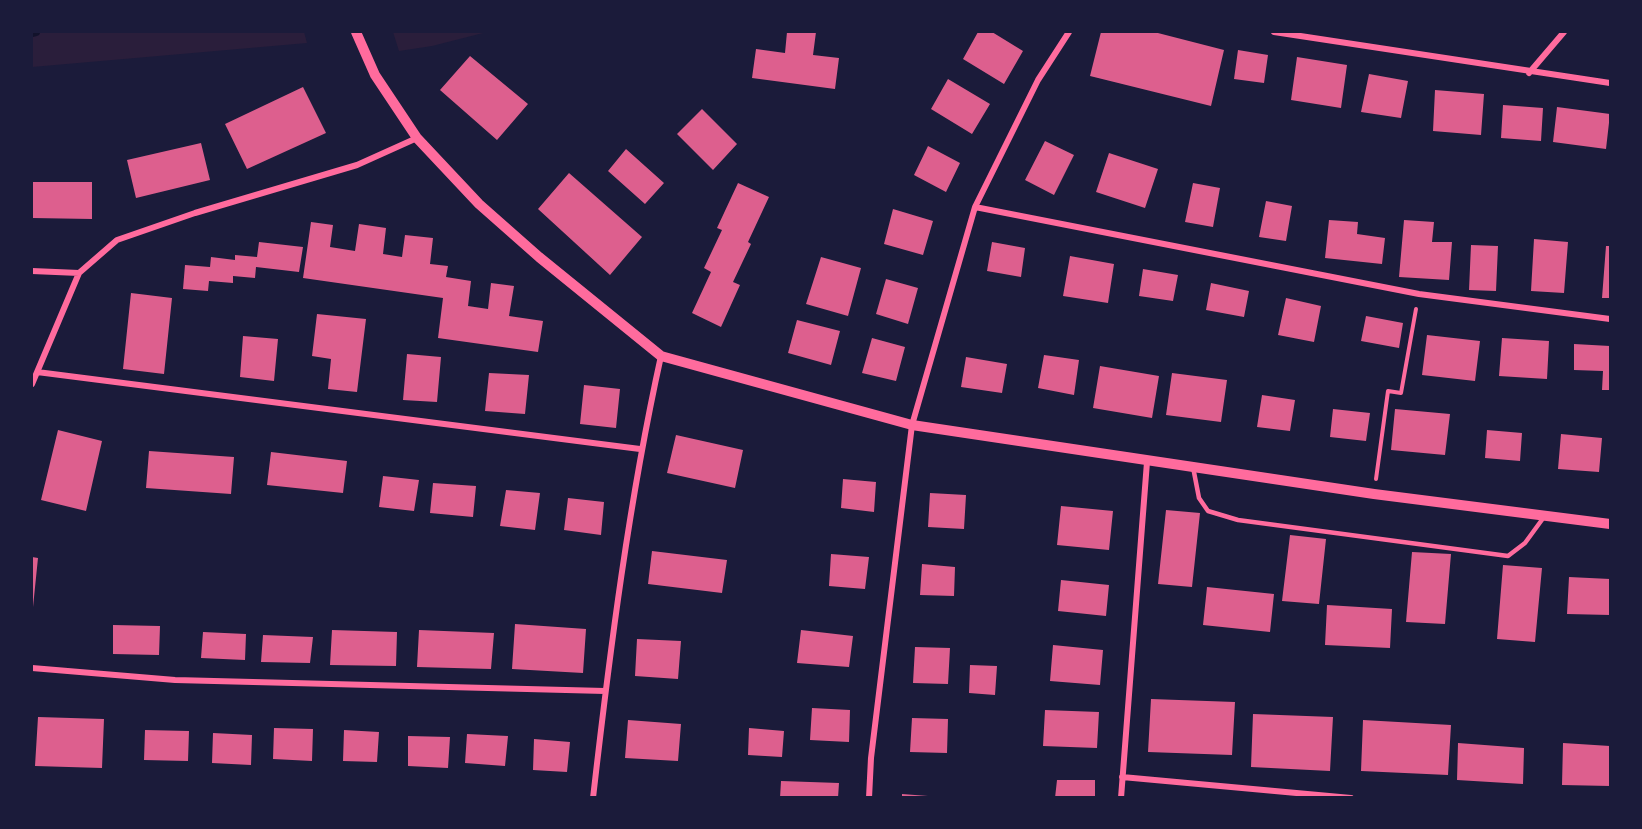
<!DOCTYPE html>
<html>
<head>
<meta charset="utf-8">
<style>
  body { margin:0 }
  #map { position:relative; width:1642px; height:829px; overflow:hidden; background:#1b1b3a; font-family:"Libre Baskerville",serif }
  canvas { display:block }
  .frame { position:absolute; inset:0; border:33px solid #1b1b3a; pointer-events:none }
</style>
</head>
<body>
<div id="map">
<canvas width="1642" height="829"></canvas>
<div class="frame"></div>
</div>
<script>
const g = document.querySelector('canvas').getContext('2d');
g.lineJoin = 'round';
function fillPath(path, color) { g.fillStyle = color; g.fill(path, 'evenodd'); }
function trace(path, color, width, dash) { g.strokeStyle = color; g.lineWidth = width; g.lineCap = dash ? 'butt' : 'round'; g.setLineDash(dash || []); g.stroke(path); }
const green = new Path2D(`
  M32 32H304L307 43 32 67Z
  M393 32H487L432 46 399 51Z`);
const stream = new Path2D(`
  M32 33 36 32`);
const building = new Path2D(`
  M787 32H816L813 55 839 58 835 89 752 78 756 49 785 53Z
  M978 32H992L1023 51 1004 84 963 59Z
  M1101 32H1154L1224 50 1211 106 1090 76Z
  M1238 50 1268 55 1264 83 1234 79Z
  M470 56 528 104 497 140 440 90Z
  M1297 57 1347 65 1341 108 1291 100Z
  M1369 74 1408 81 1401 118 1361 112Z
  M948 79 990 104 972 134 931 109Z
  M303 87 326 133 247 169 225 124Z
  M1435 90 1484 94 1481 135 1433 131Z
  M1503 105 1543 108 1541 141 1501 138Z
  M1557 107 1610 114 1606 149 1553 142Z
  M702 109 737 144 713 170 677 134Z
  M1045 141 1074 155 1054 195 1025 180Z
  M201 143 210 180 136 198 127 160Z
  M928 146 960 163 946 192 914 175Z
  M626 149 664 183 645 204 608 171Z
  M1109 153 1158 169 1145 208 1096 192Z
  M569 173 642 237 610 275 538 209Z
  M32 182H92V219L32 218Z
  M738 183 769 197 748 242 751 244 733 282 740 285 721 327 692 313 711 272 704 268 722 230 717 228Z
  M1193 183 1220 188 1213 227 1185 222Z
  M1266 201 1292 206 1286 241 1259 237Z
  M893 209 933 221 923 255 884 244Z
  M1329 220 1358 222 1357 234 1385 238 1382 264 1325 258Z
  M1404 220 1434 222 1432 242H1452L1449 280 1399 277Z
  M311 222 333 225 330 247 355 251 359 224 386 228 383 254 402 257 405 235 433 238 430 264 448 266 446 277 471 281 468 306 488 309 491 283 514 286 509 316 543 321 538 352 438 338 443 298 303 278Z
  M1534 239 1568 242 1564 293 1531 291Z
  M259 242 303 247 299 272 256 267 255 278 233 276V283L209 281 208 291 183 289 185 265 210 267 211 257 235 260V255L257 257Z
  M992 242 1025 248 1021 277 987 271Z
  M1471 245 1498 246 1496 291 1469 290Z
  M1606 246H1610V298H1602Z
  M1070 256 1114 264 1108 303 1063 296Z
  M821 257 861 268 848 316 806 304Z
  M1143 269 1178 275 1173 301 1139 296Z
  M886 279 918 288 908 324 876 314Z
  M1211 283 1249 291 1244 317 1206 310Z
  M131 293 172 298 164 374 123 369Z
  M1286 298 1321 306 1314 342 1278 335Z
  M317 314 366 319 357 392 328 389 331 359 312 356Z
  M1366 316 1403 323 1399 348 1361 341Z
  M797 320 840 331 831 365 788 353Z
  M1427 335 1480 341 1475 381 1422 375Z
  M243 336 278 339 274 381 240 377Z
  M872 338 905 347 896 381 862 373Z
  M1502 338 1549 341 1547 379 1499 376Z
  M1574 344 1610 346V390H1602L1603 371 1574 370Z
  M407 354 441 357 437 402 403 400Z
  M1044 355 1079 360 1074 395 1038 388Z
  M966 357 1007 364 1002 393 961 387Z
  M1100 366 1159 376 1152 418 1093 408Z
  M489 373 529 375 525 414 485 411Z
  M1172 373 1227 380 1221 422 1166 415Z
  M584 385 620 389 616 428 580 424Z
  M1262 395 1295 400 1290 431 1257 427Z
  M1333 409 1370 413 1366 441 1330 437Z
  M1395 409 1450 414 1445 455 1391 450Z
  M58 430 102 441 86 511 41 500Z
  M1487 430 1522 433 1520 461 1485 458Z
  M1561 434 1602 438 1599 472 1558 469Z
  M676 435 743 450 735 488 667 473Z
  M149 451 234 457 231 494 146 488Z
  M271 452 347 461 343 493 267 485Z
  M383 476 419 480 414 511 379 507Z
  M843 479 876 482 874 512 841 508Z
  M433 483 476 486 473 517 430 513Z
  M506 490 540 493 535 530 500 526Z
  M930 493 966 495 964 529 928 527Z
  M568 498 604 502 601 535 564 530Z
  M1061 506 1113 511 1109 550 1057 545Z
  M1166 510 1200 513 1192 587 1158 584Z
  M1290 535 1326 539 1319 604 1282 601Z
  M652 551 727 560 722 593 648 584Z
  M1412 552 1451 554 1445 624 1406 622Z
  M831 554 869 557 865 589 829 586Z
  M32 557 38 558 33 607H32Z
  M922 564 955 567 954 596 920 595Z
  M1503 565 1542 568 1535 642 1497 639Z
  M1569 577 1610 579V615L1567 614Z
  M1061 580 1109 585 1106 616 1058 611Z
  M1207 587 1274 594 1270 632 1203 625Z
  M1327 605 1392 609 1390 648 1325 645Z
  M515 624 586 629 583 673 512 669Z
  M113 625 160 626 159 655 113 654Z
  M332 630 397 632 396 666 330 665Z
  M419 630 494 633 491 669 417 667Z
  M801 630 853 636 849 667 797 663Z
  M203 632 246 634 245 660 201 658Z
  M263 635 313 637 310 663 261 662Z
  M637 639 681 641 678 679 635 676Z
  M1053 645 1103 650 1100 685 1050 681Z
  M915 647 950 648 948 684 913 683Z
  M970 665 997 666 995 695 969 693Z
  M1151 699 1235 702 1232 755 1148 752Z
  M812 708 850 710 849 742 810 740Z
  M1045 710 1099 712 1097 748 1043 746Z
  M1253 714 1333 717 1330 771 1251 767Z
  M38 717 104 719 102 768 35 766Z
  M912 718 948 719 947 753 910 752Z
  M628 720 681 724 678 761 625 758Z
  M1363 720 1451 725 1448 775 1361 771Z
  M274 728 313 729 312 761 273 759Z
  M749 728 784 731 782 757 748 755Z
  M145 730 189 731 188 761 144 760Z
  M344 730 379 732 377 762 343 761Z
  M213 733 252 735 251 765 212 763Z
  M467 734 508 736 505 766 465 763Z
  M408 736 450 737 448 768 408 766Z
  M534 739 570 742 567 772 533 770Z
  M1458 743 1524 748 1523 784 1457 780Z
  M1563 743 1610 746V786L1562 785Z
  M1057 780H1095V798H1055Z
  M781 781 839 783 838 798H780Z
  M902 794 928 796V798H902Z`);
const path = new Path2D(`
  M1376 479 1388 391 1401 393 1416 309`);
const service = new Path2D(`
  M1193 467 1199 498 1208 511 1238 520 1508 556 1525 543 1544 517`);
const minor = new Path2D(`
  M1274 32 1610 83
  M1529 73 1564 32
  M975 207 1419 294 1610 319
  M32 271 79 273 117 240 195 213 357 165 417 138
  M37 372 640 449
  M32 384 79 273
  M32 668 175 680 605 691
  M1122 777 1351 798
  M593 798C610 650 629 501 661 356
  M869 798 871 758 912 425 975 207 1038 80 1069 32
  M1121 798 1147 462`);
const tertiary = new Path2D(`
  M356 32 375 75 417 138 479 204 539 257 661 356 912 425 1374 494 1610 524`);
fillPath(green, '#2a1e3b');
trace(stream, '#12122b', 8);
fillPath(building, '#dd5f8e');
trace(path, '#ff6b9d', 4);
trace(service, '#ff6b9d', 4.5);
trace(minor, '#ff6b9d', 6);
trace(tertiary, '#ff6b9d', 10);
</script>
</body>
</html>
